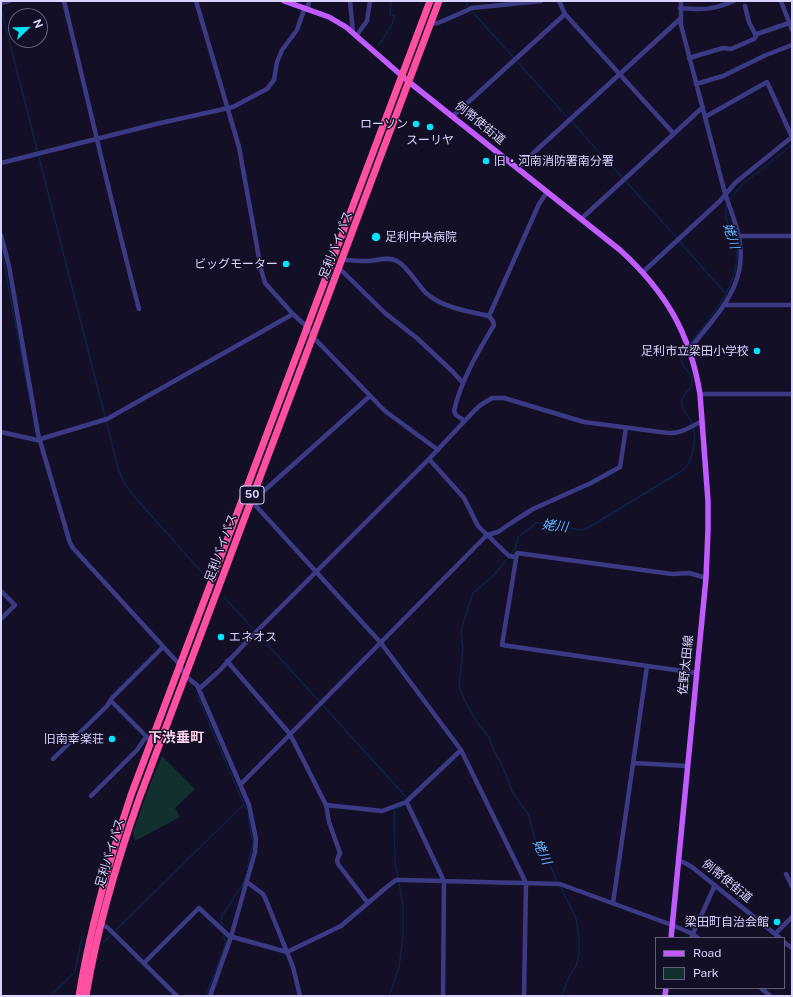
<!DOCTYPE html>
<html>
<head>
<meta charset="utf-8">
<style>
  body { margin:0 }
  #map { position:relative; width:793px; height:997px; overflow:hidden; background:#130f26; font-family:"Public Sans",sans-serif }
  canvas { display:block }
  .frame { position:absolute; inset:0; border:2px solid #d9d4ff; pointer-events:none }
  .legend { position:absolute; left:655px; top:937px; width:130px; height:52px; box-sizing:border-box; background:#130f26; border:1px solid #625e7d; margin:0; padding:5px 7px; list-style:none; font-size:12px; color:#d9d4ff }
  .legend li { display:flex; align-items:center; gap:8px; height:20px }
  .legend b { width:20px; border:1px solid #625e7d }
  .north { position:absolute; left:8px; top:8px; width:40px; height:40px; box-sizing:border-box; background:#130f26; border:1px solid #625e7d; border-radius:50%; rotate:67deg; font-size:11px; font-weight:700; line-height:16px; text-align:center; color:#d9d4ff }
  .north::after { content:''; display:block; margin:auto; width:14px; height:18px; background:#00e5ff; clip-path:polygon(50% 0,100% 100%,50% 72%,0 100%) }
</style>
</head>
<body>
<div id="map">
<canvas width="793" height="997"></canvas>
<div class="frame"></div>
<ul class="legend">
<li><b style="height:5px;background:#c25bff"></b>Road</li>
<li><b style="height:11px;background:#12302f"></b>Park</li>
</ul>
<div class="north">N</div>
</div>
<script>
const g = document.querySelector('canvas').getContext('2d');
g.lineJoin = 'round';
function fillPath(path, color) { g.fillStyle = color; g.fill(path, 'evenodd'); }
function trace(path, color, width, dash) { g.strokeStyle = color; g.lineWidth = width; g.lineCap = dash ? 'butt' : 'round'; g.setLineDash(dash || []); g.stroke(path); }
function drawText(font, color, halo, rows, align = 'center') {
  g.font = font + ' "Public Sans","Noto Sans JP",sans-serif'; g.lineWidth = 3; g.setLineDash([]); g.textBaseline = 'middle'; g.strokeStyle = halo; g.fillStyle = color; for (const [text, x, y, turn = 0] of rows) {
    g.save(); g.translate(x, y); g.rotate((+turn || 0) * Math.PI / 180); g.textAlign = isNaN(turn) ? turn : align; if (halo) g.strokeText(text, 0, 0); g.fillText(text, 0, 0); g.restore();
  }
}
const green = new Path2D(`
  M162 756 195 789 175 808 180 817 135 841 133 832 150 785Z`);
const stream = new Path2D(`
  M466 1 468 7 568 118
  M1 8 118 468 123 481 132 494 206 577
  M379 45 392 24 395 16 390 14 391 1
  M571 121 677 238
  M729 200 743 184 792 145
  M679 241 726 294
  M1 247 31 406
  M689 345C712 315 743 283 736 243 733 229 722 220 727 205
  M511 554 516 547 518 537 536 523H544L580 530 586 529 680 472C682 470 685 468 687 466 693 457 697 434 693 424 690 418 683 411 682 405 680 395 690 392 692 383 694 367 671 368 687 348
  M509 557 494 575 473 593 461 630 463 650 459 685 464 699 478 724 489 737 494 751 501 763 513 793 528 814 537 846 549 863 558 883
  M224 597 253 629
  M258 634 407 798
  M197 695 246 809
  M247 868 253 843 248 815
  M560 886 576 918 579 937V956L576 966 569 977 561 996
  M222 927V916L243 884 246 874
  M116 930 244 804
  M103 941 104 942 111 935
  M50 996 75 972 82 937H83
  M206 996 226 943 223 934
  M389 996 399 968 403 934V905L395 863 394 810 404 805`);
const minor = new Path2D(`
  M64 1C89 104 112 207 139 309
  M196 1 239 147 261 269 265 283 293 314 307 327 313 337 385 411 438 450
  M350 1 353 33
  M559 1 565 14 674 134
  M681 1V25C695 78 709 132 723 186 731 216 746 239 739 271 733 301 707 326 689 350
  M781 1 792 30
  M1 3 9 1
  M745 6 749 22 756 36
  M308 8 309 1
  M680 8C703 10 713 10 734 1
  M431 24 438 23 468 10 471 8 541 1
  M356 36 367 21 370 1
  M689 58 723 48 731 49 754 39 757 34 789 23
  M696 84 723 76 766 55 792 45
  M453 116 565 14
  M705 117 767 82 792 137
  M1 163 156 124 233 107 261 92 267 89 274 80 277 62 282 50 297 30 305 7
  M517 168 680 19
  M581 219 703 107
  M1 235 9 266 38 434 70 543 73 548 180 665C185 676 187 678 197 685L249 805 256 839 255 852 231 937 210 996
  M740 236H792
  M342 260C350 260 358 261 367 261 375 261 389 256 397 261 408 267 417 284 426 293 443 308 467 311 489 316
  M339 268 385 313 418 339 453 372 463 383
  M643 272 720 201 735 183 792 137
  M724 305H792
  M700 394H792
  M465 421 456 415 454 411C461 380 478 352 494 325L493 321 489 316 539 204 547 192
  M1 432 37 440 107 419 293 314
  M429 459 464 498 478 526 509 556 515 557
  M253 495C258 498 258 500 256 506L381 643 461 750 526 883 524 996
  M257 497 370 396
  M1 591 15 605 1 619
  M227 661 290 734 326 805 329 822 340 853 337 860 338 864 368 903
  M696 673 502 645 517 553 672 574 689 573 706 578
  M199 689 218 672 254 634 429 459 475 410 482 404 492 398H504L584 422 668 433C680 434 691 427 702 421
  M111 701 148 738
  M53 759 107 706 112 698 163 647
  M634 763 687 766
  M240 785 487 535 498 532 511 523 533 509 591 483 620 467 626 428
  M91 796 137 750 146 737
  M406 802 408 805 444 881 443 996
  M326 805 382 811 406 802 461 750
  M678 861 683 862 692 867 780 938
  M786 874 792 886
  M247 882 263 894 266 900 293 967 300 996
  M613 903 647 666
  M100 924 107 927 177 996
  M775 934 792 917
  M691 938 715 885
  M784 942 792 948
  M144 963 199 908 229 936 287 952 341 926 388 886 396 880H402L560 884 672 925 693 934 698 938
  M761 988 770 996`);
const major = new Path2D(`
  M284 1 329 17 346 27 409 82 620 250C666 292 690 333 700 394L708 501V530L706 578 671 938
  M665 996 666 988`);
const highway = new Path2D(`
  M79 996C90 927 109 861 131 795L430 1
  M86 996C97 929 116 864 139 799L439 1`);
const markers = [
  [416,124,4,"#00e5ff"],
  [430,127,4,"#00e5ff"],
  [486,161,4,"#00e5ff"],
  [376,237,5,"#00e5ff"],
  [286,264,4,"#00e5ff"],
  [757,351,4,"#00e5ff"],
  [221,637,4,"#00e5ff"],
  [112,739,4,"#00e5ff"],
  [777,922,4,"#00e5ff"]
];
const shields = [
  [252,495,24]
];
const shieldNames = [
  ["50",252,495]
];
const streetNames = [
  ["例幣使街道",480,123,39],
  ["足利バイパス",336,245,-69],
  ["足利バイパス",221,548,-70],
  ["佐野太田線",686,665,-84],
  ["足利バイパス",110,853,-73],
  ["例幣使街道",727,881,39]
];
const poiNames = [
  ["ローソン",408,124],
  ["スーリヤ",430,140,"center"],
  ["旧・河南消防署南分署",494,161,"left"],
  ["足利中央病院",385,237,"left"],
  ["ビッグモーター",278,264],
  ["足利市立梁田小学校",749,351],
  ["エネオス",229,637,"left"],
  ["旧南幸楽荘",104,739],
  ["梁田町自治会館",769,922]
];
const waterNames = [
  ["姥川",731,236,73],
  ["姥川",555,526,7],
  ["姥川",542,852,65]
];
const quarterNames = [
  ["下渋垂町",176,738]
];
fillPath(green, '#12302f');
trace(stream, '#0c2248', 1.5);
trace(minor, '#3d3a85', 4.5);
trace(major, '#c25bff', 5.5);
trace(highway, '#ff4fa3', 7);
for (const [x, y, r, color] of markers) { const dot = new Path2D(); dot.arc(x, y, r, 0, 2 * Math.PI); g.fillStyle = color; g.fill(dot); trace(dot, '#130f26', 1.5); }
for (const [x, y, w] of shields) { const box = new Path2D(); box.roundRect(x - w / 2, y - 9, w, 18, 3); g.fillStyle = '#130f26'; g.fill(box); trace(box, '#d9d4ff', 1); }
drawText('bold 11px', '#d9d4ff', null, shieldNames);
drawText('12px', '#d9d4ff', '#130f26', streetNames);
drawText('12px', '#d9d4ff', '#130f26', poiNames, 'right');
drawText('italic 13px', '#62b6ff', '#130f26', waterNames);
drawText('bold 14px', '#ffd6f0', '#130f26', quarterNames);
</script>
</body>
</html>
